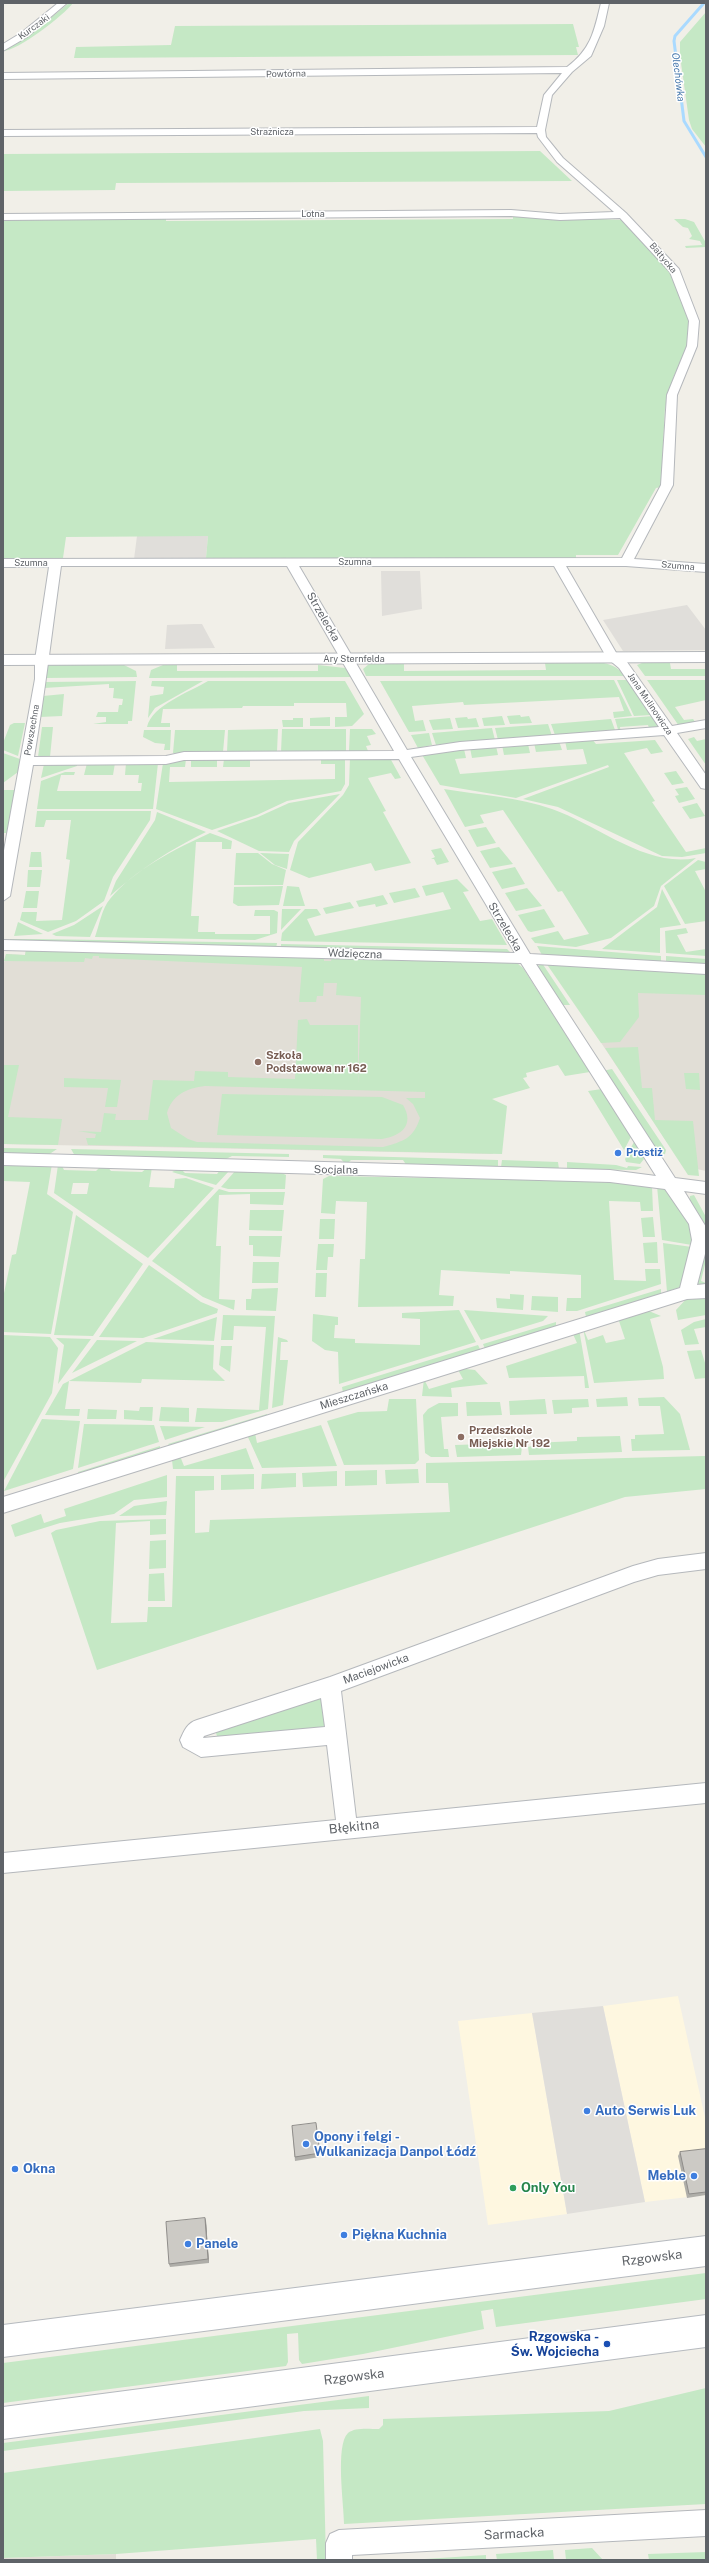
<!DOCTYPE html>
<html>
<head>
<meta charset="utf-8">
<style>
  body { margin:0 }
  #map { position:relative; width:709px; height:2563px; overflow:hidden; background:#f1efe8; font-family:"Public Sans",sans-serif }
  canvas { display:block }
  .frame { position:absolute; inset:0; border:4px solid #5f6368; pointer-events:none }
</style>
</head>
<body>
<div id="map">
<canvas width="709" height="2563"></canvas>
<div class="frame"></div>
</div>
<script>
const g = document.querySelector('canvas').getContext('2d');
g.lineJoin = 'round';
function fillPath(path, color) { g.fillStyle = color; g.fill(path, 'evenodd'); }
function trace(path, color, width, dash) { g.strokeStyle = color; g.lineWidth = width; g.lineCap = dash ? 'butt' : 'round'; g.setLineDash(dash || []); g.stroke(path); }
function drawText(font, color, halo, rows, align = 'center') {
  g.font = font + ' "Public Sans",sans-serif'; g.lineWidth = 3; g.setLineDash([]); g.textBaseline = 'middle'; g.strokeStyle = halo; g.fillStyle = color; for (const [text, x, y, turn = 0] of rows) {
    g.save(); g.translate(x, y); g.rotate((+turn || 0) * Math.PI / 180); g.textAlign = isNaN(turn) ? turn : align; if (halo) g.strokeText(text, 0, 0); g.fillText(text, 0, 0); g.restore();
  }
}
const commercial = new Path2D(`
  M678 1996 706 2122V2195L645 2202 603 2006Z
  M532 2013 567 2214 488 2225 458 2021Z`);
const industrial = new Path2D(`
  M137 536H208L206 558 134 559Z
  M381 571H420L422 609 382 616Z
  M687 605 706 630V650L623 651 603 620Z
  M194 624H202L215 648 165 649 167 625Z
  M603 2006 645 2202 567 2214 532 2013Z`);
const education = new Path2D(`
  M26 951 495 962 466 1072 493 1154 3 1144V967L6 954 25 955Z
  M706 983V1171L683 1166 566 990Z
  M116 2554V2560H3V2558Z`);
const green = new Path2D(`
  M69 3H73C64 15 18 51 3 51L32 33Z
  M706 12V147L692 129 689 120 680 56V42Z
  M573 24 579 47H576L578 55 74 58 76 47 171 45 175 26Z
  M540 151 572 181 116 183 115 190 3 191V154Z
  M513 215 622 220 672 274 690 325 689 343 674 376 665 408 661 487 656 488 618 555H576V558H206L208 536 66 537 63 558 3 559V218L166 217V221L513 219Z
  M674 219H685L694 222 706 243V247L686 248 685 246 702 245 700 241 689 239 692 236 688 228 683 227Z
  M545 663C568 663 611 654 625 676H366L363 669 369 664H404V671L546 670Z
  M642 663H670L671 669H706V676H645L637 665Z
  M50 665H124L136 671 137 677 45 678 47 666Z
  M177 665V671H318V665L345 668 352 677 149 678 151 670 163 665Z
  M614 680 632 716 614 718 613 712 624 711 619 697 464 705 463 702 412 706 415 721 423 720 426 731 409 732 380 681Z
  M617 680H628L651 715 634 716Z
  M647 680H706V700L675 707 684 720 693 719 696 723 679 726Z
  M136 681 132 721H128V724H93L106 722V717H96L98 712H118L119 705H122L123 699 113 698 114 688H109V684L44 688 45 682Z
  M152 681H203L155 708 148 718 150 696 163 694 164 687 151 686Z
  M208 681H345L364 714 352 726 335 727V717H347L346 703H294V706H243L242 708 163 709 161 723H170V727H147C152 705 190 692 208 681Z
  M64 694 62 716 40 717 43 696Z
  M520 715 521 717 529 716 532 723 510 724 507 716Z
  M502 716 505 725 484 726 482 718Z
  M653 716 662 730 650 731 648 725 620 727 621 734 619 733 615 719Z
  M330 717V726H310V718Z
  M467 717 468 719 476 718 479 727 458 728 455 718Z
  M293 718H303V727H283L282 720H293Z
  M450 718 453 729 433 730 429 720Z
  M611 719 615 730 555 735 551 724Z
  M14 723H25L18 756 3 750V743L10 725Z
  M548 724 552 736 498 740 495 728Z
  M42 727H53L50 757 115 758 38 757Z
  M492 728 495 740 436 745 432 733Z
  M278 729 277 752H227L228 730Z
  M282 729H346V752H281Z
  M350 729H372L376 734 367 736 371 745 366 746 368 751H349Z
  M144 730H171L170 750H164L165 744 155 743 143 737Z
  M175 730H225L223 752 173 753Z
  M429 733 432 745 418 748 411 735Z
  M694 737 697 741 706 739V765L688 739Z
  M591 738 596 744 655 740 663 752 651 754 647 748 624 753 655 801 652 802 686 852 706 848V853L682 857 662 856 558 807 523 799 609 767 608 765 516 798 440 785 421 753 464 749 466 758 455 759 460 774 587 764 583 749 567 750 565 741Z
  M559 741 562 750 536 752 534 743Z
  M528 744 530 753 504 755 502 745Z
  M496 746 498 755 472 758 470 748Z
  M3 753 20 759 18 772 3 783Z
  M321 758 345 759V784L341 791 287 801 257 815 212 830 156 809 163 763 186 759 185 767H170L169 782 335 779V764H321Z
  M350 758H390L401 778 395 779 391 773 368 778 386 811 383 812 411 863 375 871 371 863 309 878 290 870 298 842 343 795 349 785Z
  M191 759H217V767H191Z
  M224 759H250V767H223Z
  M77 763V766L41 778 44 764Z
  M87 763H115L113 775H84Z
  M126 763H158L153 809H37L41 781 65 772H75L74 775H61L57 791H141L142 783H138L139 775H125Z
  M676 771 684 783 672 785 664 773Z
  M687 787 695 799 679 803 675 796 679 795 675 789Z
  M444 789C479 795 519 797 552 809 598 825 646 868 696 858L661 886 654 906 611 938 576 947 535 943 531 938 558 931 564 940 589 934 562 891 558 892 503 810 480 815 484 823 465 827Z
  M3 790H15L7 833H3Z
  M340 794 294 841 289 852 259 851 217 831 258 817 289 803Z
  M697 803 705 816 690 819 682 807Z
  M37 811H151L150 820 113 877 104 901 76 921 48 932 20 920 22 912H37L36 921 62 920 70 860 66 859 71 820H46L44 827H35Z
  M157 812 206 832C171 849 140 869 110 896L116 881 155 820Z
  M486 827 496 843 477 847 468 830Z
  M210 833 232 841 231 849H222V842H196L191 916H199L198 932H215V934H270V916H254L255 910H274L278 912 277 933 255 940 95 937C99 926 102 908 110 899 133 870 177 848 210 833Z
  M499 847 513 864 490 868 480 851Z
  M441 848 449 862 437 865 434 859H431L435 857 431 850Z
  M31 852H41L42 867H29Z
  M236 853H258L272 864 286 870 283 885H234Z
  M260 853 289 854 287 869 275 865Z
  M698 860 706 862V869L695 871 706 892V921L685 924 664 886Z
  M515 867 525 884 502 889 492 872Z
  M28 870H42L40 887H27Z
  M457 879 469 891 463 892 480 921 492 919 507 945 281 941 282 933 305 909H317L321 915 307 919 315 936 451 909 443 892 426 896 422 886Z
  M283 886 279 905 238 906 233 903 234 887Z
  M287 886 299 887 305 906H283Z
  M415 888 420 897 394 903 389 893Z
  M527 888 542 906 516 911 505 893Z
  M662 889 681 925 660 928V953L602 949 657 907Z
  M26 891H39L37 908H23Z
  M383 895 388 904 376 907 375 904 359 907 356 901Z
  M350 902 354 908 326 914 323 908Z
  M103 906 90 937 56 936 52 934 74 925Z
  M282 909H301L281 930Z
  M544 909 555 927 531 932 528 931 518 915Z
  M18 922 43 934 14 936Z
  M686 928 688 933 677 935 686 952 706 949V956L666 953 665 931Z
  M10 939H39L277 943 276 949 10 941Z
  M281 944 507 949 512 954 281 949Z
  M537 946 661 956V963L542 955Z
  M26 949 324 958V961H331L332 957 517 963 523 968 590 1072 565 1076 558 1065 526 1073 527 1077 523 1078 530 1088 492 1099 507 1106 502 1154 88 1145 86 1138H95L96 1134 78 1131 101 1132 104 1113 116 1114 115 1120H148L153 1080 194 1081 195 1071 228 1072V1077L295 1079 298 1020 307 1019 310 1025H358V1084L361 997 336 995 337 983H324L323 996H317L316 1002H299L302 967 99 958V956H93L92 959 85 958 84 962 4 961 6 954 25 955ZM205 1086 425 1092V1098H406L413 1104 420 1118C413 1139 404 1141 383 1147L197 1142 188 1139 171 1128 167 1113C172 1095 187 1088 205 1086Z
  M666 956 706 959V966L666 963Z
  M542 963 570 1005H558L536 968Z
  M546 963 706 972V995L638 993 639 1017 620 1042 601 1043Z
  M638 1047 642 1088H652L655 1120 693 1121 699 1176 688 1175 605 1048Z
  M3 1065H19L8 1117 62 1119 58 1145 3 1144Z
  M612 1069 666 1150 665 1154 658 1156 602 1071Z
  M684 1073H699L700 1090 686 1089Z
  M64 1078 121 1080 117 1107H105L108 1088 64 1087Z
  M602 1089 632 1135 624 1150 588 1091Z
  M222 1094 382 1097 403 1105C415 1125 401 1136 382 1139L217 1135Z
  M635 1140 644 1159 640 1164 626 1162 625 1159Z
  M3 1148 57 1149 48 1155 3 1154Z
  M71 1149 289 1154V1157L232 1156 222 1161 75 1156Z
  M323 1155 498 1160V1168L407 1166 403 1160H351L346 1165 341 1159 323 1158Z
  M502 1160 558 1162 559 1169 501 1167Z
  M567 1162 616 1165 627 1168 628 1166 642 1167 636 1170 567 1169Z
  M3 1163 52 1164 47 1194 73 1212 51 1334 3 1332V1298L12 1255 16 1254 30 1182 3 1181Z
  M61 1164 64 1170 96 1171 101 1166H107L111 1171 142 1172 148 1167H152L149 1187 174 1188 175 1179 186 1178 214 1188 148 1258 54 1193 58 1165ZM73 1183H89L87 1194H71Z
  M180 1168 185 1173 217 1174 221 1169 230 1170 216 1185 172 1172Z
  M236 1170 277 1171 286 1175 285 1189H228L221 1187Z
  M329 1176 595 1181 652 1186 653 1211H641L640 1202 609 1201 614 1280 646 1281 645 1269H660L661 1284 577 1311H566L567 1298H581V1275L510 1271V1274L441 1270 439 1295 454 1296 453 1306 358 1307 360 1259H365L367 1202 336 1201 335 1214 321 1213 323 1179Z
  M657 1186 667 1189 694 1231 692 1245 662 1240Z
  M219 1189 229 1192H285L283 1205 250 1204V1194L219 1195 216 1246H221L219 1299 235 1300 234 1310 203 1297 152 1261Z
  M694 1195 706 1217V1260L701 1281 706 1283V1286L695 1283 689 1201 690 1196Z
  M250 1210H284L282 1231 249 1230Z
  M76 1215 143 1264 93 1336 54 1335Z
  M653 1217 655 1237H643L641 1218Z
  M320 1219H335L334 1239H319Z
  M249 1236H282L280 1257 253 1256V1245H249Z
  M657 1242 658 1263H645L643 1243Z
  M663 1243 692 1247 680 1287 667 1292Z
  M318 1244H334L333 1257H328L327 1270H316Z
  M253 1262H279L278 1283H252Z
  M149 1265 201 1302 218 1309 217 1313 143 1338 99 1337Z
  M316 1273H327L326 1297H315Z
  M278 1288 276 1311 246 1310V1299H251L252 1289Z
  M661 1289V1294L586 1317 585 1312Z
  M510 1294 524 1295 523 1310 497 1308 496 1298 510 1299Z
  M532 1296 558 1297V1312L531 1310Z
  M688 1297H706V1315L678 1320 676 1310Z
  M644 1309 661 1316 650 1319 663 1367 664 1379 594 1383 583 1328 588 1340 603 1335 606 1343 625 1339 618 1318Z
  M459 1310 476 1342 339 1384 338 1352 325 1350 312 1341 313 1314 338 1317V1325H335L334 1338 355 1339V1343L420 1345V1319L402 1318V1313Z
  M464 1310 548 1316 543 1321 481 1340Z
  M223 1315 275 1316 268 1409 222 1422H195L197 1408 259 1410 266 1327 234 1326 233 1340H221Z
  M217 1317 214 1341 153 1339 159 1337Z
  M706 1319V1327L694 1329 699 1344 685 1345 681 1330 694 1322Z
  M556 1322V1327L485 1349 483 1344Z
  M579 1329 589 1388H585L584 1376 509 1378 506 1366 577 1343 572 1332Z
  M3 1335 50 1337 58 1348 52 1393 3 1482Z
  M278 1337 287 1340 288 1342H281L280 1360H288L283 1405 272 1408Z
  M56 1338 91 1339 58 1384 64 1345Z
  M97 1340 137 1341 72 1373Z
  M146 1342 214 1345 213 1369 225 1381 142 1379 141 1383 69 1381 65 1409H80L79 1416 45 1415 63 1384Z
  M478 1345 481 1351 343 1393 342 1387Z
  M221 1346H232L230 1372 219 1365Z
  M701 1350 706 1366V1378L695 1379 687 1351Z
  M457 1368 475 1370 488 1384 451 1388 452 1397 422 1396 424 1379 429 1389 463 1379Z
  M627 1397 628 1406 597 1407 596 1399Z
  M664 1397 680 1414 690 1450 632 1451 631 1439H635V1435L664 1434 660 1406H639L638 1398Z
  M389 1399H416L419 1460 415 1464 344 1465 327 1421 358 1412 387 1411Z
  M545 1399 547 1414 510 1415 509 1401Z
  M588 1399 589 1407 572 1408V1413L554 1414 552 1400Z
  M466 1402H500L502 1415 467 1416Z
  M439 1403H458V1416L441 1417 444 1449H448L449 1457H431L425 1453 423 1415 428 1409Z
  M140 1407H153L152 1421 124 1419V1410L139 1411Z
  M161 1407 189 1408V1422L159 1421Z
  M88 1409 117 1410 116 1419H87Z
  M267 1414V1418L172 1448 168 1444Z
  M42 1419 80 1421 73 1469 4 1491Z
  M84 1424 154 1425 159 1442 78 1468Z
  M321 1425 337 1466 262 1468 247 1435 255 1433 257 1443Z
  M160 1426 205 1427 165 1440Z
  M620 1436 622 1452 529 1455 528 1447 532 1446V1443L577 1441V1437Z
  M516 1443 517 1446 522 1447 521 1455 457 1457 455 1445Z
  M160 1446V1451L77 1477 78 1472Z
  M246 1448 254 1469H173L172 1460 180 1456 184 1466Z
  M705 1456 706 1489 625 1497 97 1670 51 1533 56 1530 100 1521 166 1519V1534L150 1535V1521L116 1523 111 1623 147 1622 148 1607H172L176 1476H214V1490L195 1491V1533L209 1532 210 1520 450 1512 448 1483H426V1463Z
  M418 1469 419 1483 386 1484 385 1470Z
  M377 1470V1485L345 1486V1471Z
  M337 1471V1486L303 1487 302 1473Z
  M296 1473V1487L261 1489 262 1474Z
  M254 1474V1489L221 1490V1475Z
  M167 1475V1497L134 1500 114 1514 60 1523 15 1537 11 1525 41 1514 44 1523 66 1516 64 1509Z
  M167 1501 166 1515 119 1516 134 1506Z
  M166 1540V1568L149 1569 150 1541Z
  M164 1573 165 1601H148L149 1574Z
  M319 1697 323 1701 329 1725 320 1730 218 1739 216 1733 218 1728Z
  M706 2273V2299L496 2327 493 2309 481 2311 484 2329 363 2354 302 2364 299 2360 298 2333 287 2334 288 2362 286 2366 3 2403V2363Z
  M706 2388V2504L344 2524C344 2505 335 2445 348 2433 355 2427 370 2429 379 2429L383 2425V2419L609 2411Z
  M369 2396V2408L304 2411 3 2451V2443Z
  M320 2429 323 2441 326 2560H317L316 2539 116 2554 3 2558V2473Z
  M592 2548 603 2560H566L565 2550Z
  M553 2550 554 2560H497L496 2554Z
  M706 2552V2560H649L648 2554Z
  M486 2555V2560H425V2559Z`);
const stream = new Path2D(`
  M704 3 675 36 674 41 684 121 706 157`);
const minor = new Path2D(`
  M58 3H67L27 37 3 51V44L21 33Z
  M601 3H609L604 26 591 56 572 72 552 95 545 130 546 137 563 158 626 213 679 269 699 321 697 346 677 395 673 485 634 559 706 564V572L626 566H566L618 656 627 662 672 726 706 720V728L677 733 706 775V789L701 788 664 735 460 750 411 757 530 954 706 964V974L536 964 675 1178 706 1182V1194L684 1191 706 1227V1250L697 1285 706 1284V1298L687 1299 3 1513V1497L680 1288 692 1240 689 1224 665 1189 610 1182 3 1165V1153L610 1170 656 1176 521 963 3 950V940L515 953 399 759 184 760 166 764 33 765 10 896 3 901V856L35 679V660L49 567H3V559L622 558 661 485 667 395 687 346 689 321 670 272 620 218 560 220 511 216 3 220V214L511 210 560 214 614 212 557 162 538 137 537 133 3 136V130L537 127 544 95 562 73 3 79V73L567 67C591 49 594 32 601 3ZM61 566H287L394 751 184 752 166 756 34 757C45 693 52 630 61 566ZM299 566H554L607 658 619 668 659 727 460 742 407 750Z
  M706 1553V1569L658 1575 634 1582 341 1691 356 1818 706 1783V1803L3 1873V1853L336 1820 327 1745 201 1757 183 1747 180 1740C184 1731 187 1723 197 1720L330 1677 633 1566 658 1559ZM321 1698 325 1727 203 1738 204 1736Z
  M706 2510V2536L352 2555V2560H326V2543L330 2534 339 2530Z`);
const tertiary = new Path2D(`
  M706 652V662L3 665V655Z`);
const secondary = new Path2D(`
  M706 2236V2266L3 2357V2325Z
  M706 2315V2347L3 2439V2407Z`);
const wall = new Path2D(`
  M292 2126 320 2153V2157L295 2161Z
  M706 2149V2195L687 2198 678 2156 680 2152Z
  M205 2218 206 2221 209 2263 170 2267 169 2264Z`);
const shadedWall = new Path2D(`
  M205 2218 206 2221 209 2263 208 2259Z`);
const building = new Path2D(`
  M316 2123 320 2153 295 2157 292 2126Z
  M706 2149V2192L689 2194 680 2152Z
  M205 2218 208 2259 169 2264 166 2222Z`);
const markers = [
  [258,1062,4,"#8d6e63"],
  [618,1153,4,"#3f7fe0"],
  [461,1437,4,"#8d6e63"],
  [587,2111,4,"#3f7fe0"],
  [306,2144,4,"#3f7fe0"],
  [15,2169,4,"#3f7fe0"],
  [694,2176,4,"#3f7fe0"],
  [513,2188,4,"#2e9e5b"],
  [344,2235,4,"#3f7fe0"],
  [188,2244,4,"#3f7fe0"],
  [607,2344,4,"#1a4fb4"]
];
const farStreetnames = [
  ["Kurczaki",34,27,-36],
  ["Powtórna",286,74,-1],
  ["Strażnicza",272,132],
  ["Lotna",313,214],
  ["Bałtycka",663,258,50],
  ["Szumna",355,562],
  ["Szumna",31,563],
  ["Szumna",678,566,5],
  ["Ary Sternfelda",354,659],
  ["Jana Mulinowicza",650,704,56],
  ["Powszechna",32,730,-80]
];
const farWaternames = [
  ["Olechówka",678,77,83]
];
const streetNames = [
  ["Strzelecka",323,617,60],
  ["Strzelecka",505,927,59],
  ["Wdzięczna",355,954,2],
  ["Socjalna",336,1170,1],
  ["Mieszczańska",354,1396,-17],
  ["Maciejowicka",376,1669,-20]
];
const educationNames = [
  ["Szkoła",266,1056],
  ["Podstawowa nr 162",266,1069],
  ["Przedszkole",469,1431],
  ["Miejskie Nr 192",469,1444]
];
const shopNames = [
  ["Prestiż",626,1153]
];
const nearStreetnames = [
  ["Błękitna",354,1827,-6],
  ["Rzgowska",652,2258,-7],
  ["Rzgowska",354,2377,-7],
  ["Sarmacka",514,2534,-3]
];
const nearShopnames = [
  ["Auto Serwis Luk",595,2111],
  ["Opony i felgi -",314,2137],
  ["Wulkanizacja Danpol Łódź",314,2152],
  ["Okna",23,2169],
  ["Meble",686,2176,"right"],
  ["Piękna Kuchnia",352,2235],
  ["Panele",196,2244]
];
const nearLeisurenames = [
  ["Only You",521,2188]
];
const nearTransitnames = [
  ["Rzgowska -",599,2337],
  ["Św. Wojciecha",599,2352]
];
fillPath(commercial, '#fef7e0');
fillPath(industrial, '#e0deda');
fillPath(education, '#e1ded6');
fillPath(green, '#c5e8c5');
trace(stream, '#aadaff', 3);
trace(minor, '#b5b8bc', 2);
trace(tertiary, '#b5b8bc', 2);
trace(secondary, '#b6babf', 2);
fillPath(minor, '#fff');
fillPath(tertiary, '#fff');
fillPath(secondary, '#fff');
fillPath(wall, '#afaea9');
fillPath(shadedWall, '#8f8d8a');
fillPath(building, '#cccac5');
trace(building, '#8f8d8a', 1);
for (const [x, y, r, color] of markers) { const dot = new Path2D(); dot.arc(x, y, r, 0, 2 * Math.PI); g.fillStyle = color; g.fill(dot); trace(dot, '#fff', 1.5); }
drawText('9px', '#5f6368', '#fff', farStreetnames);
drawText('italic 10px', '#4174aa', '#fff', farWaternames);
drawText('11px', '#5f6368', '#fff', streetNames);
drawText('bold 11px', '#785e54', '#fff', educationNames, 'left');
drawText('bold 11px', '#366cbe', '#fff', shopNames, 'left');
drawText('13px', '#5f6368', '#fff', nearStreetnames);
drawText('bold 13px', '#366cbe', '#fff', nearShopnames, 'left');
drawText('bold 13px', '#27864d', '#fff', nearLeisurenames, 'left');
drawText('bold 13px', '#164399', '#fff', nearTransitnames, 'right');
</script>
</body>
</html>
